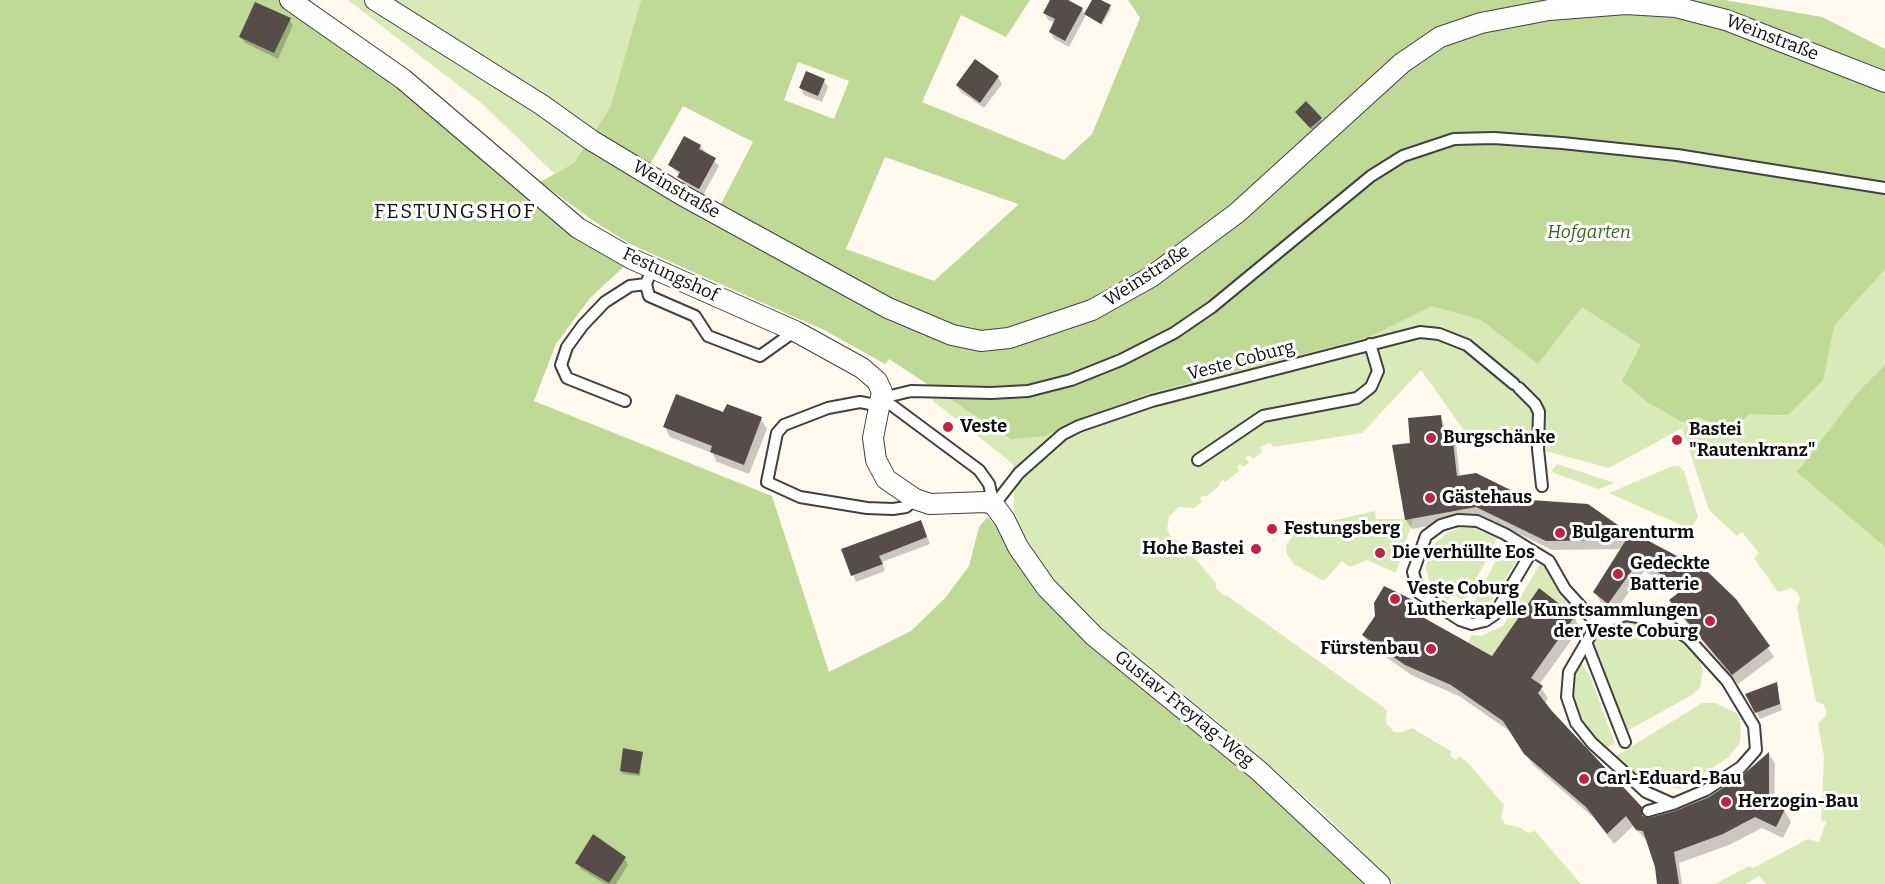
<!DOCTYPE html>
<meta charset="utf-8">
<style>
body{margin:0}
canvas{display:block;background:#fff9ee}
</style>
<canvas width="1885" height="884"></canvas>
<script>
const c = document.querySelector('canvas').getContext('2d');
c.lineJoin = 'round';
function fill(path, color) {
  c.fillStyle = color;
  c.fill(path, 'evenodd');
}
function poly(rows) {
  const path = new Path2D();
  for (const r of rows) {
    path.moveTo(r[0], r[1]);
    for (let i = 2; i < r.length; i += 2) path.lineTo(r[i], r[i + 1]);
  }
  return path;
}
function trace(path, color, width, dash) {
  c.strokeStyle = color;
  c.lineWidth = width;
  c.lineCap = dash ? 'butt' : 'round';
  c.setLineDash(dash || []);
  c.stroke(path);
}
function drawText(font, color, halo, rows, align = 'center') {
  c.font = font + ' Bitter,serif';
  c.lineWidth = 6;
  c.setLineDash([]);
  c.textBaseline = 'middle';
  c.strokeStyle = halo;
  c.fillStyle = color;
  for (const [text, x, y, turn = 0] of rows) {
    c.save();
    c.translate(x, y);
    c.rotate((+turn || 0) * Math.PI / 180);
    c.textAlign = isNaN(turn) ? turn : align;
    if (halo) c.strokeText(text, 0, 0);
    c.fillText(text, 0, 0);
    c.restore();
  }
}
fill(poly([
 [348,0,641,0,610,108,574,164,554,173,480,102],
 [1885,91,1885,884,1766,884,1759,876,1746,884,1715,884,1749,866,1753,868,1808,839,1819,842,1826,822,1821,820,1824,757,1818,723,1826,716,1826,710,1824,705,1816,701,1797,608,1800,599,1797,592,1792,588,1778,592,1754,558,1759,553,1742,532,1737,536,1709,510,1682,428,1609,468,1463,429,1421,370,1362,433,1273,447,1270,443,1260,447,1262,452,1253,459,1249,455,1245,458,1249,463,1243,467,1240,464,1237,467,1239,471,1225,482,1223,480,1219,483,1220,485,1206,497,1204,495,1200,498,1202,502,1194,508,1179,507,1169,517,1167,530,1170,536,1182,544,1217,584,1215,587,1224,596,1226,595,1387,710,1386,723,1394,732,1403,732,1412,728,1452,752,1450,756,1456,760,1459,756,1468,763,1504,805,1501,817,1505,824,1519,827,1528,833,1535,831,1581,884,1394,884,1318,808,1211,716,1105,633,1074,605,1052,578,1022,533,1014,511,1013,464,933,401,934,390],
 [1557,464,1615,483,1598,489,1554,473,1551,471],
 [1673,466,1679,466,1684,471,1698,517,1690,529,1609,493],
 [1375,511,1376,519,1413,519,1396,573,1367,560,1350,567,1342,561,1324,581,1294,564,1287,554,1286,545,1292,537,1309,526],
 [1459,528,1473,528,1497,538,1465,602,1453,594,1448,600,1436,593,1429,580,1426,568,1428,557,1436,542,1447,533],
 [1506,541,1523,551,1488,606,1469,612],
 [1540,564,1546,567,1560,596,1578,611,1575,616,1539,589,1492,656,1468,642,1472,635,1481,636,1503,626],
 [1610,618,1661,625,1679,635,1700,661,1703,671,1700,687,1692,695,1625,732,1592,644,1591,634],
 [1580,661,1591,678,1615,744,1606,748,1577,716,1572,685],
 [1702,703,1715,703,1738,714,1741,728,1740,742,1729,757,1680,789,1652,785,1630,772,1616,756]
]), '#d9eab8');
fill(poly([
 [0,0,290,0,632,259,590,298,556,344,534,401,772,496,829,672,911,631,945,598,969,566,979,527,987,517,995,525,1042,595,1196,725,1366,884,0,884],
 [641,0,1030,0,1006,37,961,15,922,102,1064,160,1092,134,1140,18,1128,0,1549,0,1549,2,1725,0,1822,17,1885,49,1885,269,1834,326,1823,380,1788,415,1749,414,1732,431,1698,417,1682,422,1647,402,1622,381,1641,345,1582,307,1538,364,1481,320,1432,306,1369,337,1150,393,1077,420,1045,436,1011,439,889,359,885,364,824,330,630,244,592,220,540,182,574,163,610,108],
 [798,62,849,81,834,119,784,100],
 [683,106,753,142,713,219,643,177],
 [885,157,1018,204,1018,205,934,281,846,249],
 [1885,365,1885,547,1797,472,1860,390]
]), '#bfda97');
fill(poly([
 [1052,0,1065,0,1082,9,1085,15,1093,0,1098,0,1111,9,1102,25,1086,15,1069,47,1054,39,1050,32,1055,23,1048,20,1045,13],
 [289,19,293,25,278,59,245,43,241,37],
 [998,77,1002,84,984,108,961,92,957,86],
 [824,81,828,87,822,102,804,95,801,88],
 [1298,115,1320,119,1322,121,1312,130],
 [700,146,719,166,703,195,683,184,680,175,670,165],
 [724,414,761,419,767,429,749,474,717,462,712,453,670,437,665,427],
 [1441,416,1447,435,1451,434,1456,444,1460,477,1631,537,1735,600,1774,657,1738,684,1676,610,1671,601,1683,591,1644,571,1614,613,1600,601,1595,592,1622,549,1552,550,1483,516,1412,529,1406,520,1412,445],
 [924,528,930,544,882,562,885,571,856,582,843,550],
 [1414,602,1421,613,1419,617,1492,658,1574,617,1580,628,1539,685,1548,698,1544,704,1641,808,1647,819,1676,813,1710,798,1746,774,1769,754,1775,764,1774,806,1784,810,1791,822,1783,838,1762,828,1729,845,1679,863,1682,884,1659,884,1656,866,1648,842,1633,826,1614,844,1594,818,1533,765,1511,732,1459,696,1413,676,1370,646,1364,635],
 [1776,684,1782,710,1760,719,1756,712],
 [642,753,640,776,623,774,621,771],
 [624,858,628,865,616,884,605,884,581,869,577,863]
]), '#0003');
fill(poly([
 [1050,0,1068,0,1083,8,1065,41,1049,32,1055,19,1043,13],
 [1092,0,1101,0,1111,5,1101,24,1084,14],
 [255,2,291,18,274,53,239,37],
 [975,59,999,76,980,103,956,85],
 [806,71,825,79,818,96,799,88],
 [1306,101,1322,118,1310,128,1295,112],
 [684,136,701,145,699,149,716,158,699,189,677,177,680,172,668,165],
 [676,394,723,412,727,404,762,417,744,465,710,452,712,446,663,427],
 [1441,415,1443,433,1452,433,1457,476,1476,473,1531,500,1588,504,1632,535,1645,539,1709,573,1736,599,1770,646,1732,675,1669,600,1686,587,1638,562,1608,604,1593,592,1626,540,1546,541,1476,507,1405,520,1392,445,1410,443,1408,418],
 [921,520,927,537,879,556,883,564,851,576,841,549],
 [1384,586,1415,601,1410,610,1492,656,1539,588,1575,616,1531,678,1543,686,1538,693,1551,710,1642,807,1642,816,1649,818,1675,811,1709,797,1745,773,1769,752,1769,801,1785,809,1776,827,1755,817,1723,834,1674,852,1679,884,1657,884,1655,867,1643,831,1636,830,1626,816,1607,834,1586,807,1524,754,1503,721,1451,685,1405,665,1362,635,1375,616,1374,603],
 [1777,682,1780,704,1755,713,1745,694],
 [623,748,643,752,639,774,620,771],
 [593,834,626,857,609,883,575,863]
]), '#564d4a');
const service = poly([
 [652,269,646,284,649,296,695,316,708,336,760,356,795,331],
 [1519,388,1535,404,1539,412,1538,449,1542,486],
 [882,398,911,391,991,393,1028,391,1071,380,1121,360,1174,333,1212,307,1371,176,1403,156,1454,139,1494,138,1562,143,1677,155,1885,188],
 [882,398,979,470,989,484,994,505],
 [625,401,567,378,561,365,567,347,583,325,605,302,630,286,646,284],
 [881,406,860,402,828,408,784,425,777,433,767,482,800,497,867,508,893,509,906,507,915,499],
 [1198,460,1263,416,1357,398,1371,387,1378,371,1370,344],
 [994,505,1019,473,1063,434,1079,426,1152,401,1420,332,1439,334,1467,345,1514,384],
 [1529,556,1494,615,1485,621,1472,624,1460,620,1419,593,1413,572,1426,536,1441,525,1458,520,1477,521,1505,534,1549,561,1565,589,1597,624],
 [1586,642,1625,742],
 [1648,811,1673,804,1706,790,1741,767,1756,750,1754,726,1727,681,1688,638,1661,621,1626,615,1597,624,1569,672,1567,697,1576,723,1592,743,1646,792,1673,804]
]);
const minor = poly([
 [290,0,403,79,578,228,632,259,795,331,862,368,877,381,882,392,873,438,876,460,886,479,915,499,930,504,986,502,994,505,1005,520,1018,547,1046,587,1094,636,1258,770,1380,884],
 [375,0,542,105,591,140,682,195,888,308,952,335,981,341,1009,338,1092,310,1151,277,1237,213,1402,63,1440,37,1481,23,1549,10,1626,4,1676,7,1726,20,1885,82]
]);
trace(service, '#414141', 14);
trace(minor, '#414141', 22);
trace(service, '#fff', 10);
trace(minor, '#fff', 20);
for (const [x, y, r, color] of [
 [948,427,6,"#bf2443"],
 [1431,438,6,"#bf2443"],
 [1677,440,6,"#bf2443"],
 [1430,498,6,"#bf2443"],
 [1272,529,6,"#bf2443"],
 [1560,533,6,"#bf2443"],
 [1256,549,6,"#bf2443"],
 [1380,553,6,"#bf2443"],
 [1618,574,6,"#bf2443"],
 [1395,599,6,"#bf2443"],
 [1710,621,6,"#bf2443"],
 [1431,649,6,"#bf2443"],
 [1584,779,6,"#bf2443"],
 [1726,802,6,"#bf2443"]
]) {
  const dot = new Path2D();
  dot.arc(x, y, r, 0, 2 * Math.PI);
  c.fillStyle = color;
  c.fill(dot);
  trace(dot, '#fff', 2);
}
drawText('18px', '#0e0e0e', '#fff', [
 ["Weinstraße",1772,38,21],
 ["Weinstraße",676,190,30],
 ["Festungshof",670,275,25],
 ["Weinstraße",1147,276,-33],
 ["Veste Coburg",1241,361,-15],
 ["Gustav-Freytag-Weg",1184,709,39]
]);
drawText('italic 18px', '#37661d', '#fff', [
 ["Hofgarten",1589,233]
]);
drawText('bold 18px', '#0e0e0e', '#fff', [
 ["Veste",960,427],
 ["Bastei",1689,430],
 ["\"Rautenkranz\"",1689,451],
 ["Burgschänke",1443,438],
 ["Gästehaus",1442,498],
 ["Festungsberg",1284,529],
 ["Bulgarenturm",1572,533],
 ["Hohe Bastei",1244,549,"right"],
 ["Die verhüllte Eos",1392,553],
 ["Gedeckte",1630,564],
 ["Batterie",1630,585],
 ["Veste Coburg",1407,589],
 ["Lutherkapelle",1407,610],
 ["Kunstsammlungen",1698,611,"right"],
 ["der Veste Coburg",1698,632,"right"],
 ["Fürstenbau",1419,649,"right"],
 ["Carl-Eduard-Bau",1596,779],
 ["Herzogin-Bau",1738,802]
], 'left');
c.letterSpacing = '1.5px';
drawText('20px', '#0e0e0e', '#fff', [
 ["FESTUNGSHOF",455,212]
]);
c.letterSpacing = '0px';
</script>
